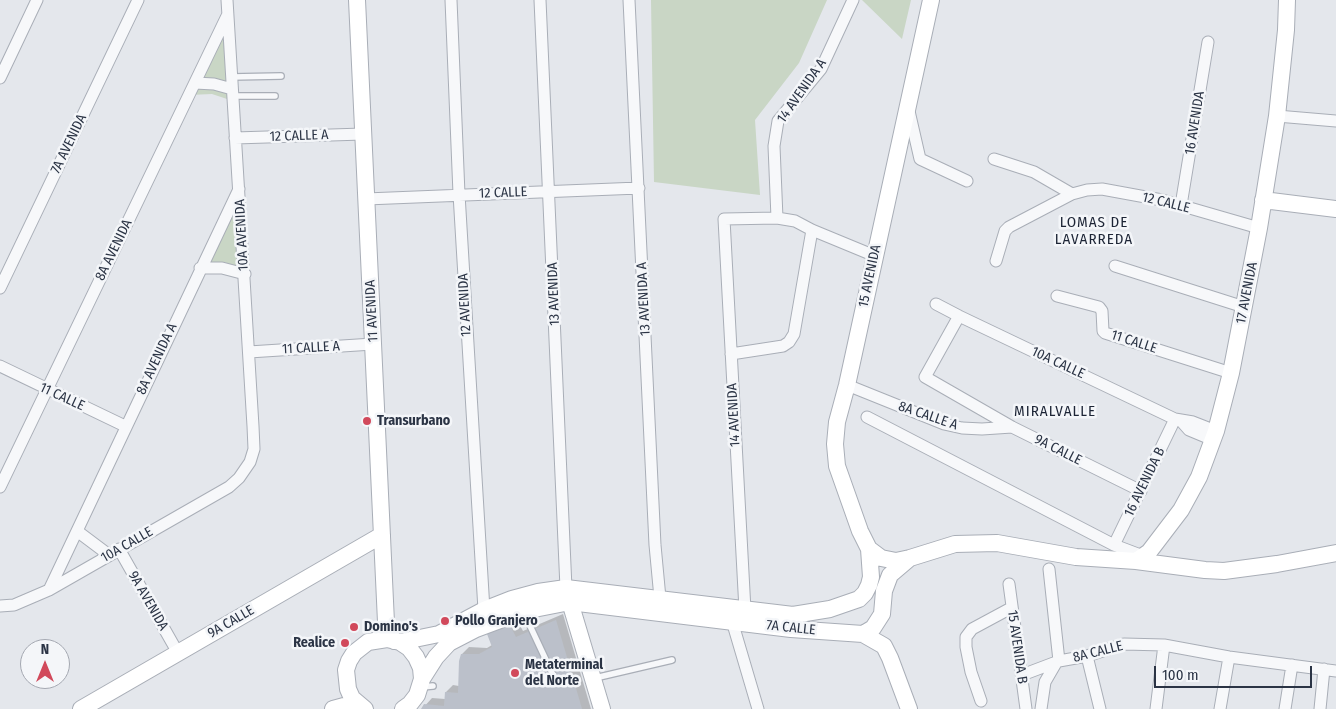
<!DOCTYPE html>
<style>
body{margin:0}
#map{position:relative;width:1336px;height:709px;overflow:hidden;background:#e4e7ec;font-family:"Fira Sans Condensed",sans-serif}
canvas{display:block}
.north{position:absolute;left:20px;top:639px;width:50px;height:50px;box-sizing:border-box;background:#f4f6f9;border:1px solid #a4a8b1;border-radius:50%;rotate:0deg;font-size:14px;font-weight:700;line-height:20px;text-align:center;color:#2b3445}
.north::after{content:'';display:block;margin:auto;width:18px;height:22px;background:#d1495b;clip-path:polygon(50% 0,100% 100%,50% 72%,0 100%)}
.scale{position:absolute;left:1154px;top:666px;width:158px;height:22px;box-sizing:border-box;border:2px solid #2b3445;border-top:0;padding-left:6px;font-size:15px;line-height:18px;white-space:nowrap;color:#2b3445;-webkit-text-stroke:4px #f4f6f9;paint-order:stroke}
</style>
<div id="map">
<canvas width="1336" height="709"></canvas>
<div class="north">N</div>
<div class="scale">100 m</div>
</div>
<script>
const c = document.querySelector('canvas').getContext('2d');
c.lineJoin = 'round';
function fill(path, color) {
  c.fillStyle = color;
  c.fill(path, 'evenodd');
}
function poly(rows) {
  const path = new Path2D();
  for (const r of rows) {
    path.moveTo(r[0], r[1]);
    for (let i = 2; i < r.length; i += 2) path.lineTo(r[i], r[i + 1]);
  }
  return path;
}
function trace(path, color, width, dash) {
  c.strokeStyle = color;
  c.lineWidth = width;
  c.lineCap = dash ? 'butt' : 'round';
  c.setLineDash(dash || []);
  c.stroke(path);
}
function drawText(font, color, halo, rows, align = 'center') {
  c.font = font + ' "Fira Sans Condensed",sans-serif';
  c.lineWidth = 5;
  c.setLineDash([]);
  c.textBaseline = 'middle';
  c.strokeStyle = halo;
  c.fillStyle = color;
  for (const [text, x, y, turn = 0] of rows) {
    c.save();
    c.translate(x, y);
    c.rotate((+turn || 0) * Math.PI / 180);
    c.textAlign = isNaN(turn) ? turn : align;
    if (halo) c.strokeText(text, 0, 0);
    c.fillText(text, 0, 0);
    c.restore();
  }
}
fill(poly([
 [651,0,827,0,799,63,755,120,760,195,654,182],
 [862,0,911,0,902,39],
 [228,13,233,101,212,94,189,95],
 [234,210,238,266,223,262,208,262]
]), '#c9d6c5');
fill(poly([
 [563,614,591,709,422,709,432,698,445,699,446,692,453,685,459,686,462,654,469,647,487,648,492,645,488,635,495,628,516,618,523,631]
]), '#0003');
fill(poly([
 [556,620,582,709,421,709,424,704,444,706,445,692,458,693,459,661,461,654,479,654,492,647,487,634,509,624,516,637]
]), '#bbc0ca');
const lane = poly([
 [231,77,281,76],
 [232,96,275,96],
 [524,613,553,675],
 [595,678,672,660],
 [422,687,433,686]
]);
const street = poly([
 [451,0,459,194,484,610],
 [540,0,566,588],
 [629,0,655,545,660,598],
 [0,78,37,0],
 [195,83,214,84,232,89],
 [909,111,920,159,967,181],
 [1277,116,1336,121],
 [235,138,363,134],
 [994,159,1034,172,1072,194],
 [366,199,639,188],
 [1181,205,1208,42],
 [777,218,774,146,778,121,821,69,853,0],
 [996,261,1005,231,1009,227,1072,194,1087,190,1102,189,1162,200,1259,228],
 [1115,266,1244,307],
 [200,268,222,268,245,274],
 [0,288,138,0],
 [1057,296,1099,307,1102,311,1103,331,1105,333,1231,373],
 [936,304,959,316,1175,419,1193,422,1216,431],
 [959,316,925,377,1012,427,1141,491],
 [249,352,373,344],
 [731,354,783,346,789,342,794,334,812,230],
 [0,366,125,426],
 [847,385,944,424,962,428,982,429,1012,427],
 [867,417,1114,545,1143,556],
 [1181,421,1189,430,1213,440],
 [0,487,227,16],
 [77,531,109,555],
 [1114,545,1175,419],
 [119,549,178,653],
 [1049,569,1059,661],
 [1009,584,1026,709],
 [49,590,239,189],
 [0,606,14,605,49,590,229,487,239,478,250,462,254,449,253,426,227,0],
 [745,610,724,219,777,218,795,221,812,230,875,256],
 [732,621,758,709],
 [1087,656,1100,709],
 [1022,675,1059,661,1087,656,1124,644,1164,645,1229,657,1336,671],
 [981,701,971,672,966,647,966,637,972,629,1011,608],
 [1041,709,1045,682,1056,663],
 [1156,709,1164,645],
 [1220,709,1229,657],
 [1285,709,1292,665],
 [1320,709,1324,669]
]);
const secondary = poly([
 [357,0,386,622,390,634,394,641],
 [1263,200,1336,209],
 [869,549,881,558,896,561,910,558],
 [1136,561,1149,552,1181,510,1199,477,1216,431,1231,373,1259,228,1277,116,1286,30,1287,0],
 [570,602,602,709],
 [863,634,884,646,890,658,909,709],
 [400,642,439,634,484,610,512,599,538,592,566,588,793,615,830,609,859,599,865,593,869,585,871,577,869,549,860,531,837,466,835,444,837,422,847,385,931,0],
 [422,679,436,657,449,643,476,629,524,611,570,602,791,629,863,634,873,628,882,614,884,591,890,575,910,558,955,544,997,543,1076,557,1136,561,1205,570,1224,571,1277,564,1336,553],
 [81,709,382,535],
 [333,709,344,706,359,705],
 [365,709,352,698,348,689,346,670,349,661,354,653,368,642,387,639,400,642,409,648,416,657,421,668,422,679,417,695,410,704,403,709]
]);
trace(lane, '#a9aeb7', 8);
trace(street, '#a9aeb7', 13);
trace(secondary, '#a9aeb7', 18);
trace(lane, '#f7f8fa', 5.5);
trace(street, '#f7f8fa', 11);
trace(secondary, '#fff', 16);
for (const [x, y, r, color] of [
 [367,421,5,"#d1495b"],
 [445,621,5,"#d1495b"],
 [354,627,5,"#d1495b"],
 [345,643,5,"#d1495b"],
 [515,673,5,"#d1495b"]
]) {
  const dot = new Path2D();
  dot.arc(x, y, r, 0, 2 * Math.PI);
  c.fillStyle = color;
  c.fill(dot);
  trace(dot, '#f4f6f9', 2);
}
drawText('14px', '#2b3445', '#f4f6f9', [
 ["14 AVENIDA A",802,91,-55],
 ["16 AVENIDA",1195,123,-81],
 ["12 CALLE A",299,136,-2],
 ["7A AVENIDA",69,144,-64],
 ["12 CALLE",503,193,-2],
 ["12 CALLE",1166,203,14],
 ["10A AVENIDA",242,235,-93],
 ["8A AVENIDA",114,250,-64],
 ["15 AVENIDA",870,276,-78],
 ["17 AVENIDA",1247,293,-79],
 ["13 AVENIDA",554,294,-92],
 ["13 AVENIDA A",644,299,-93],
 ["12 AVENIDA",465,305,-93],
 ["11 AVENIDA",372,311,-93],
 ["11 CALLE",1134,342,18],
 ["11 CALLE A",311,348,-3],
 ["8A AVENIDA A",157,359,-65],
 ["10A CALLE",1058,363,25],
 ["11 CALLE",62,397,25],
 ["14 AVENIDA",734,415,-93],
 ["8A CALLE A",928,416,19],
 ["9A CALLE",1058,450,27],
 ["16 AVENIDA B",1145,482,-64],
 ["10A CALLE",127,545,-30],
 ["9A AVENIDA",148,601,60],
 ["9A CALLE",231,622,-30],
 ["7A CALLE",791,628,6],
 ["15 AVENIDA B",1017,647,82],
 ["8A CALLE",1098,652,-14]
]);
drawText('bold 14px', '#2b3445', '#f4f6f9', [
 ["Transurbano",377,421],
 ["Pollo Granjero",455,621],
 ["Domino's",364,627],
 ["Realice",335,643,"right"],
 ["Metaterminal",525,665],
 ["del Norte",525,681]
], 'left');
c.letterSpacing = '1px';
drawText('15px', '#1d2536', '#f4f6f9', [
 ["LOMAS DE",1094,223],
 ["LAVARREDA",1094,240],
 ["MIRALVALLE",1055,412]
]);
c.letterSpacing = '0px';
</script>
